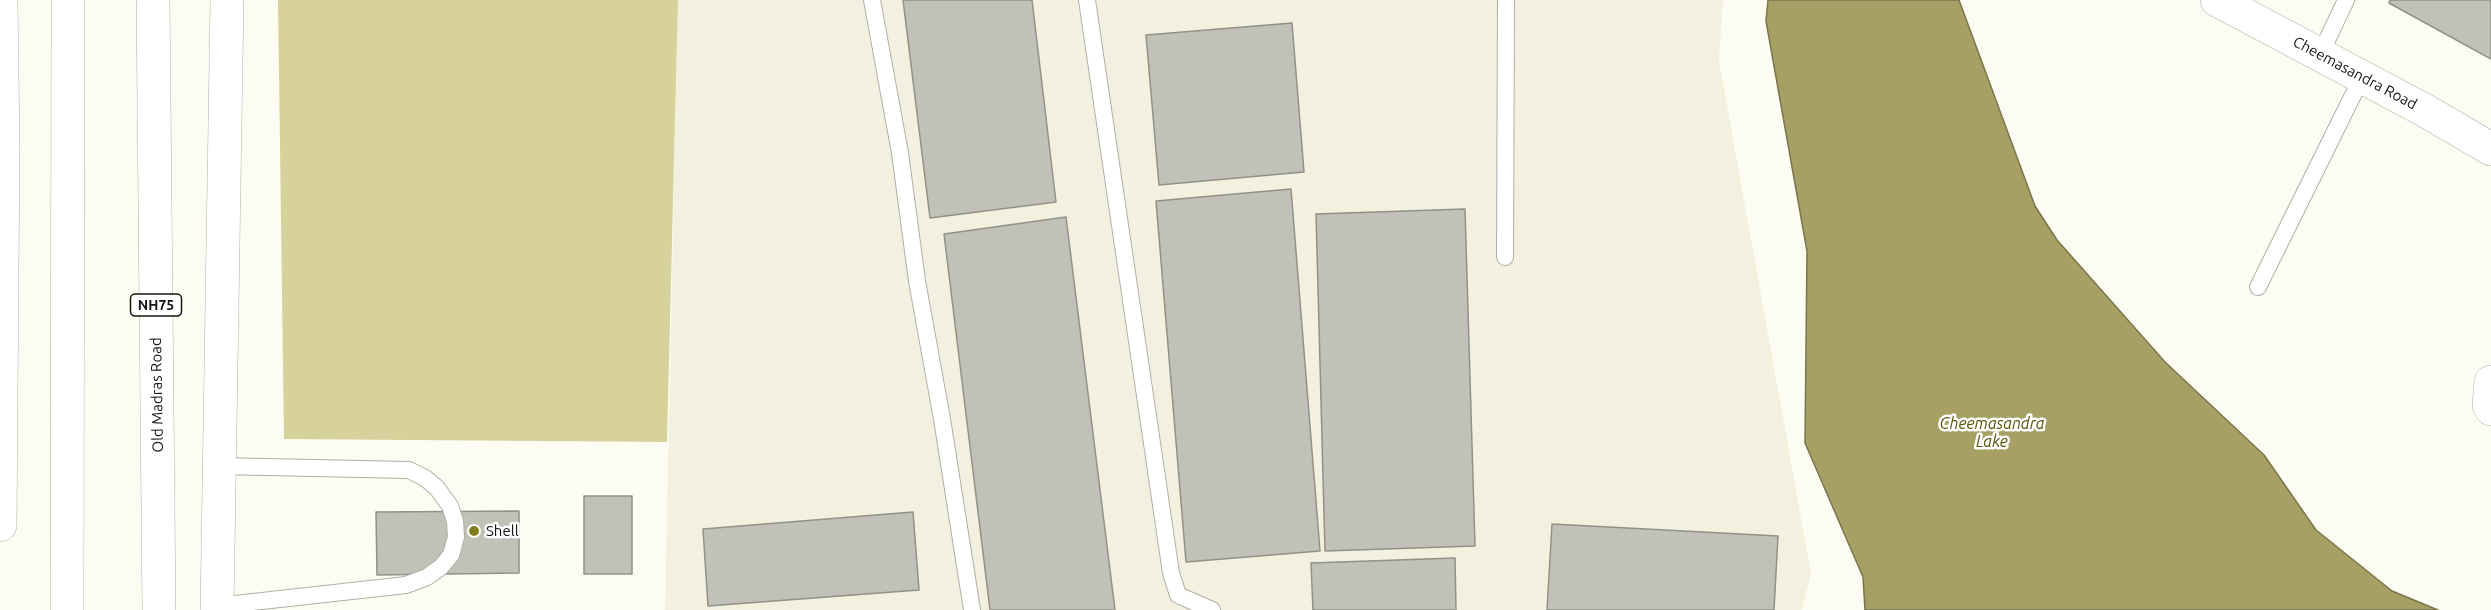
<!DOCTYPE html>
<style>
body{margin:0}
canvas{display:block;background:#fcfcf2}
</style>
<canvas width="2491" height="610"></canvas>
<script>
const c = document.querySelector('canvas').getContext('2d');
c.lineJoin = 'round';
function fill(path, color) {
  c.fillStyle = color;
  c.fill(path, 'evenodd');
}
function poly(rows) {
  const path = new Path2D();
  for (const r of rows) {
    path.moveTo(r[0], r[1]);
    for (let i = 2; i < r.length; i += 2) path.lineTo(r[i], r[i + 1]);
  }
  return path;
}
function trace(path, color, width, dash) {
  c.strokeStyle = color;
  c.lineWidth = width;
  c.lineCap = dash ? 'butt' : 'round';
  c.setLineDash(dash || []);
  c.stroke(path);
}
function drawText(font, color, halo, rows, align = 'center') {
  c.font = font + ' Ubuntu,sans-serif';
  c.lineWidth = 5;
  c.setLineDash([]);
  c.textBaseline = 'middle';
  c.strokeStyle = halo;
  c.fillStyle = color;
  for (const [text, x, y, turn = 0] of rows) {
    c.save();
    c.translate(x, y);
    c.rotate((+turn || 0) * Math.PI / 180);
    c.textAlign = isNaN(turn) ? turn : align;
    if (halo) c.strokeText(text, 0, 0);
    c.fillText(text, 0, 0);
    c.restore();
  }
}
fill(poly([
 [678,0,1723,0,1719,61,1811,574,1802,610,665,610]
]), '#f2f1df');
fill(poly([
 [278,0,678,0,667,442,284,439]
]), '#d7d19c');
const water = poly([
 [1768,0,1959,0,2035,206,2057,240,2165,362,2264,455,2316,530,2392,591,2438,610,1865,610,1863,577,1805,443,1807,251,1766,21,1768,0]
]);
fill(water, '#a6a065');
trace(water, '#7a764c', 1.5);
const building = poly([
 [903,0,1032,0,1056,202,930,218,903,0],
 [2390,0,2491,0,2491,59,2389,3,2390,0],
 [1292,23,1304,172,1159,185,1146,35,1292,23],
 [1291,189,1320,551,1186,562,1156,201,1291,189],
 [1465,209,1475,546,1325,551,1316,214,1465,209],
 [1066,217,1115,610,990,610,944,234,1066,217],
 [584,496,632,496,632,574,584,574,584,496],
 [519,511,519,573,377,575,376,512,519,511],
 [913,512,919,590,708,606,703,529,913,512],
 [1552,524,1778,536,1774,610,1547,610,1552,524],
 [1455,558,1456,610,1313,610,1311,563,1455,558]
]);
fill(building, '#c1c1b7');
trace(building, '#919188', 1.5);
const service = poly([
 [872,0,900,153,917,281,942,419,972,610],
 [1087,0,1171,573,1178,595,1212,610],
 [2320,55,2346,0],
 [1505,257,1506,0],
 [2258,287,2362,77],
 [217,606,406,585,427,577,441,567,451,555,456,537,455,521,450,506,437,488,425,478,409,470,218,466]
]);
const minor = poly([
 [2491,382,2489,405,2491,409]
]);
const tertiary = poly([
 [2217,0,2426,111,2491,149]
]);
const primary = poly([
 [0,525,3,146,1,0],
 [217,610,227,0]
]);
const trunk = poly([
 [153,0,159,610],
 [67,610,68,0]
]);
trace(service, '#b0afa6', 18);
trace(minor, '#b0afa6', 34);
trace(tertiary, '#b0afa6', 34);
trace(primary, '#b0afa6', 34);
trace(trunk, '#b0afa6', 34);
trace(service, '#fff', 16);
trace(minor, '#fff', 33);
trace(tertiary, '#fff', 33);
trace(primary, '#fff', 33);
trace(trunk, '#fff', 33);
for (const [x, y, r, color] of [
 [474,531,6,"#857c22"]
]) {
  const dot = new Path2D();
  dot.arc(x, y, r, 0, 2 * Math.PI);
  c.fillStyle = color;
  c.fill(dot);
  trace(dot, '#fff', 2);
}
for (const [x, y, w] of [
 [156,305,51]
]) {
  const box = new Path2D();
  box.roundRect(x - w / 2, y - 11, w, 22, 4.5);
  c.fillStyle = '#fff';
  c.fill(box);
  trace(box, '#141411', 1.5);
}
drawText('bold 14px', '#141411', null, [
 ["NH75",156,305]
]);
drawText('15px', '#141411', '#fff', [
 ["Cheemasandra Road",2355,73,28],
 ["Old Madras Road",157,395,-91]
]);
drawText('15px', '#141411', '#fff', [
 ["Shell",486,531]
], 'left');
drawText('italic 16px', '#5b5409', '#fff', [
 ["Cheemasandra",1992,424],
 ["Lake",1992,442]
]);
</script>
